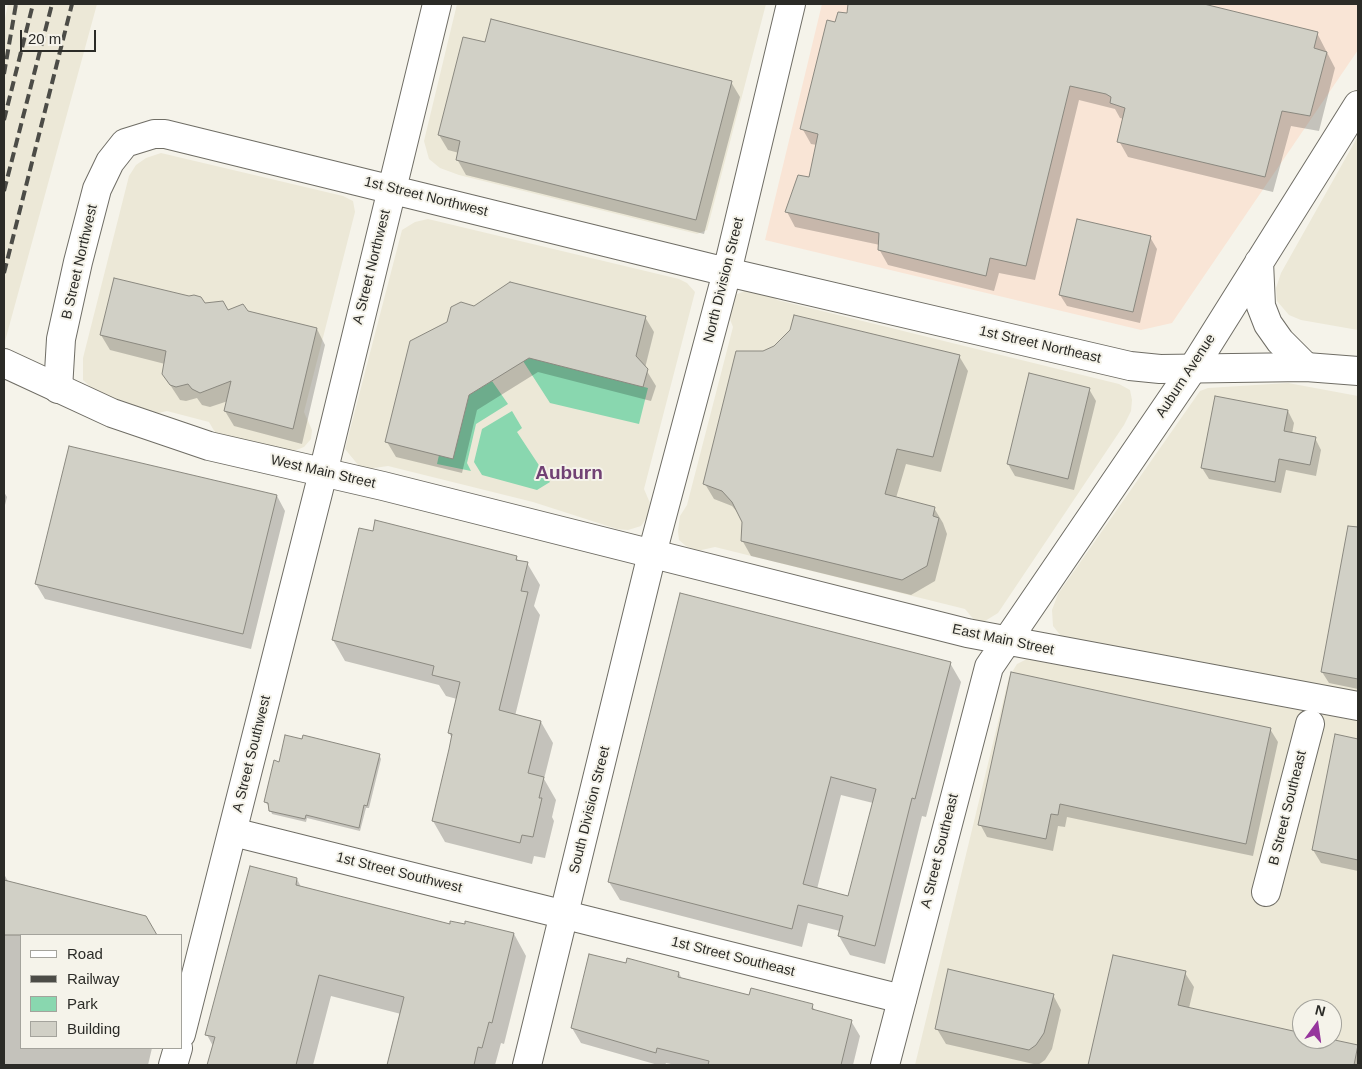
<!DOCTYPE html>
<style>
body{margin:0}
#map{position:relative;width:1362px;height:1069px;overflow:hidden;background:#f5f3ea;font-family:Helvetica,sans-serif}
canvas{display:block}
.frame{position:absolute;inset:0;border:5px solid #2b2b27;pointer-events:none}
.legend{position:absolute;left:20px;top:934px;width:162px;height:115px;box-sizing:border-box;background:#f5f3ea;border:1px solid #a4a39c;margin:0;padding:6px 9px;list-style:none;font-size:15px;color:#2b2b27}
.legend li{display:flex;align-items:center;gap:10px;height:25px}
.legend b{width:25px;border:1px solid #a4a39c}
.north{position:absolute;left:1292px;top:999px;width:50px;height:50px;box-sizing:border-box;background:#f5f3ea;border:1px solid #a4a39c;border-radius:50%;rotate:14deg;font-size:14px;font-weight:700;line-height:20px;text-align:center;color:#2b2b27}
.north::after{content:'';display:block;margin:auto;width:18px;height:22px;background:#96359d;clip-path:polygon(50% 0,100% 100%,50% 72%,0 100%)}
.scale{position:absolute;left:20px;top:30px;width:76px;height:22px;box-sizing:border-box;border:2px solid #2b2b27;border-top:0;padding-left:6px;font-size:15px;line-height:18px;white-space:nowrap;color:#2b2b27;-webkit-text-stroke:4px #f5f3ea;paint-order:stroke}
</style>
<div id="map">
<canvas width="1362" height="1069"></canvas>
<div class="frame"></div>
<ul class="legend">
<li><b style="height:6px;background:#fff"></b>Road</li>
<li><b style="height:6px;background:#4c4c47"></b>Railway</li>
<li><b style="height:14px;background:#89d7af"></b>Park</li>
<li><b style="height:14px;background:#d1d0c6"></b>Building</li>
</ul>
<div class="north">N</div>
<div class="scale">20 m</div>
</div>
<script>
const c = document.querySelector('canvas').getContext('2d');
c.lineJoin = 'round';
function fill(path, color) {
  c.fillStyle = color;
  c.fill(path, 'evenodd');
}
function poly(rows) {
  const path = new Path2D();
  for (const r of rows) {
    path.moveTo(r[0], r[1]);
    for (let i = 2; i < r.length; i += 2) path.lineTo(r[i], r[i + 1]);
  }
  return path;
}
function trace(path, color, width, dash) {
  c.strokeStyle = color;
  c.lineWidth = width;
  c.lineCap = dash ? 'butt' : 'round';
  c.setLineDash(dash || []);
  c.stroke(path);
}
function drawText(font, color, halo, rows, align = 'center') {
  c.font = font + ' Helvetica,sans-serif';
  c.lineWidth = 4;
  c.setLineDash([]);
  c.textBaseline = 'middle';
  c.strokeStyle = halo;
  c.fillStyle = color;
  for (const [text, x, y, turn = 0] of rows) {
    c.save();
    c.translate(x, y);
    c.rotate((+turn || 0) * Math.PI / 180);
    c.textAlign = isNaN(turn) ? turn : align;
    if (halo) c.strokeText(text, 0, 0);
    c.fillText(text, 0, 0);
    c.restore();
  }
}
fill(poly([
 [8,4,97,4,4,345,4,23],
 [457,4,766,4,707,230,697,234,459,175,440,168,429,159,424,141],
 [1358,136,1358,330,1301,320,1289,315,1277,301,1276,288,1281,273],
 [161,153,343,196,353,201,355,212,304,412,312,430,311,439,304,447,291,452,216,434,209,422,167,411,154,414,94,390,83,380,83,358,129,176,136,165,146,158],
 [428,219,679,279,687,283,695,292,644,489,650,503,648,516,641,526,628,530,617,529,533,502,388,466,367,469,359,466,345,449,402,230,415,222],
 [769,289,777,300,1119,384,1130,390,1132,400,1131,411,1124,425,998,613,985,621,975,621,965,609,715,547,697,551,686,546,679,540,678,531,680,516,687,505,733,327,728,314,728,306,735,295,747,290],
 [1288,383,1358,396,1358,696,1083,644,1061,636,1053,626,1052,610,1058,594,1200,391,1208,388],
 [1027,659,1358,721,1358,1065,915,1065,1009,677,1017,664],
 [1302,1009,1332,1009,1332,1039,1302,1039]
]), '#ece8d7');
fill(poly([
 [822,4,1358,4,1358,50,1172,323,1141,330,765,240]
]), '#f9e5d6');
fill(poly([
 [530,358,648,388,639,424,550,403,523,361],
 [492,381,508,404,476,424,467,463,471,471,437,464,439,455,453,458,469,395],
 [512,411,522,428,517,432,550,482,537,490,482,475,474,462,482,429]
]), '#89d7af');
fill(poly([
 [850,4,1199,4,1317,33,1335,68,1319,131,1291,126,1273,192,1128,157,1119,141,1124,119,1120,118,1115,109,1079,100,1035,280,999,273,994,291,888,265,879,249,880,245,795,227,787,212,810,179,817,145,811,144,802,128,836,23,848,15],
 [485,44,731,82,740,97,704,234,466,175,457,159,459,153,448,150,439,135],
 [1150,237,1157,249,1140,323,1067,306,1060,295],
 [204,304,227,311,248,312,317,329,325,345,302,444,234,426,225,411,228,401,210,407,202,405,197,398,186,401,180,400,163,374,165,364,110,350,101,335],
 [474,307,645,317,654,332,645,368,656,386,651,401,538,372,477,410,462,473,396,457,387,442,448,323],
 [959,356,968,371,941,472,906,464,896,498,934,508,943,523,947,534,935,581,911,595,751,556,742,540,743,522,739,514,732,506,714,499,705,484],
 [1089,389,1096,401,1074,490,1015,476,1008,464],
 [1288,411,1294,423,1292,434,1315,438,1321,450,1316,476,1286,470,1281,493,1209,479,1202,468],
 [4,492,7,497,4,509],
 [277,496,285,511,251,649,45,599,36,584],
 [1346,543,1358,545,1358,689,1329,683,1322,672],
 [516,557,519,562,527,563,540,585,534,606,540,615,515,716,541,722,553,743,544,779,556,800,552,817,554,821,545,858,534,856,532,864,445,842,433,821,452,738,449,733,457,699,446,696,439,685,345,661,333,640],
 [950,663,961,682,926,817,922,816,885,964,850,955,839,936,840,931,808,923,802,947,620,900,609,882],
 [841,795,873,803,849,897,817,889],
 [1270,729,1278,742,1253,856,1067,817,1065,827,1058,826,1053,851,987,837,980,824],
 [1336,736,1358,740,1358,871,1321,863,1313,850],
 [379,755,381,759,369,808,366,808,360,831,307,818,306,822,272,814,269,806,265,802,279,763],
 [4,874,9,883,145,917,155,935,21,935,21,1048,152,1048,148,1065,4,1065],
 [297,879,301,887,451,925,514,934,526,956,504,1044,501,1043,495,1065,388,1065,401,1014,331,996,313,1065,208,1065,213,1046,207,1035],
 [1114,956,1185,973,1194,987,1189,1008,1302,1034,1302,1039,1325,1039,1358,1047,1358,1065,1089,1065],
 [627,965,679,973,682,979,750,996,812,1006,816,1012,851,1021,860,1036,853,1065,676,1065,666,1063,665,1065,658,1065,581,1043,572,1028],
 [1053,995,1061,1010,1052,1049,1045,1060,1038,1065,946,1044,937,1029]
]), '#0003');
const building = poly([
 [848,4,1204,4,1318,32,1314,48,1327,52,1310,116,1282,111,1265,177,1117,142,1125,108,1110,103,1111,97,1106,94,1070,86,1026,266,990,258,986,276,878,250,879,233,785,212,798,175,809,177,818,134,800,129,827,20,835,22,838,12,847,13,848,4],
 [491,19,732,81,696,220,456,160,460,141,438,135,463,37,485,42,491,19],
 [1077,219,1151,236,1133,312,1059,295,1077,219],
 [114,278,189,296,194,295,201,297,205,303,223,301,228,310,243,304,248,311,317,328,293,429,224,411,231,381,200,393,192,389,188,384,176,387,170,385,162,374,166,351,100,335,114,278],
 [510,282,646,316,636,356,648,369,643,387,529,358,469,395,453,459,385,442,410,341,447,322,451,307,461,302,474,306,510,282],
 [794,315,960,355,933,457,897,449,885,494,935,507,933,516,939,518,927,566,902,580,741,541,742,522,732,502,722,491,703,484,736,351,763,351,774,346,790,330,794,315],
 [1029,373,1090,388,1068,479,1007,464,1029,373],
 [1215,396,1288,410,1284,431,1316,437,1310,465,1279,459,1275,482,1201,468,1215,396],
 [69,446,277,495,243,634,35,584,69,446],
 [375,520,517,556,516,560,528,562,521,591,528,592,499,710,541,721,528,773,544,777,539,798,542,798,533,837,522,835,520,843,432,821,449,749,452,734,448,733,460,682,432,675,434,666,332,640,359,528,373,531,375,520],
 [1348,526,1358,527,1358,679,1321,672,1348,526],
 [680,593,951,662,915,799,912,798,875,946,838,936,843,916,798,905,792,929,608,882,680,593],
 [831,777,876,789,848,896,803,884,831,777],
 [1011,672,1271,728,1246,844,1060,804,1058,815,1051,814,1046,839,978,825,1011,672],
 [1335,734,1358,739,1358,860,1312,850,1335,734],
 [285,735,302,739,303,735,380,754,367,806,364,805,359,828,306,815,305,819,269,811,268,803,264,802,274,760,279,762,285,735],
 [250,866,297,878,296,885,450,924,450,921,465,924,465,921,514,933,492,1023,489,1022,482,1048,478,1047,474,1065,387,1065,404,997,319,975,296,1065,207,1065,215,1037,205,1035,250,866],
 [4,880,146,916,157,935,4,935,4,880],
 [589,954,626,963,627,958,679,972,678,977,749,995,751,988,813,1004,812,1009,852,1020,841,1065,708,1065,709,1061,657,1048,656,1053,571,1028,589,954],
 [1113,955,1186,971,1178,1005,1302,1033,1302,1039,1330,1039,1358,1045,1354,1065,1088,1065,1113,955],
 [948,969,1054,994,1044,1033,1036,1045,1029,1050,935,1029,948,969]
]);
fill(building, '#d1d0c6');
trace(building, '#8b8980', 1);
const minor = poly([
 [58,389,61,339,78,262,97,189,110,162,125,143,154,134,165,134,727,272,1130,366,1160,369,1306,367,1358,371],
 [233,832,902,999],
 [1266,892,1310,724],
 [181,1034,323,473,437,4],
 [173,1065,178,1048],
 [527,1065,652,554,727,272,791,4]
]);
const major = poly([
 [1259,262,1261,306,1268,324,1280,341,1306,367],
 [4,363,112,413,209,446,383,486,967,633,1358,706],
 [885,1065,989,667,1193,368,1358,105]
]);
trace(minor, '#6f6d65', 30);
trace(major, '#6f6d65', 30);
trace(minor, '#fff', 28);
trace(major, '#fff', 28);
trace(poly([
 [4,74,16,4],
 [4,120,33,4],
 [4,191,52,4],
 [4,273,72,4]
]), '#4c4c47', 4, [10, 5]);
drawText('14px', '#2b2b27', '#f5f3ea', [
 ["1st Street Northwest",426,197,14],
 ["B Street Northwest",80,262,-77],
 ["A Street Northwest",372,267,-76],
 ["North Division Street",724,280,-76],
 ["1st Street Northeast",1040,345,13],
 ["Auburn Avenue",1186,376,-57],
 ["West Main Street",323,472,13],
 ["East Main Street",1003,640,12],
 ["A Street Southwest",252,754,-76],
 ["B Street Southeast",1288,808,-76],
 ["South Division Street",590,810,-76],
 ["A Street Southeast",940,851,-76],
 ["1st Street Southwest",399,873,14],
 ["1st Street Southeast",733,957,14]
]);
drawText('bold 19px', '#714174', '#f5f3ea', [
 ["Auburn",569,474]
]);
</script>
